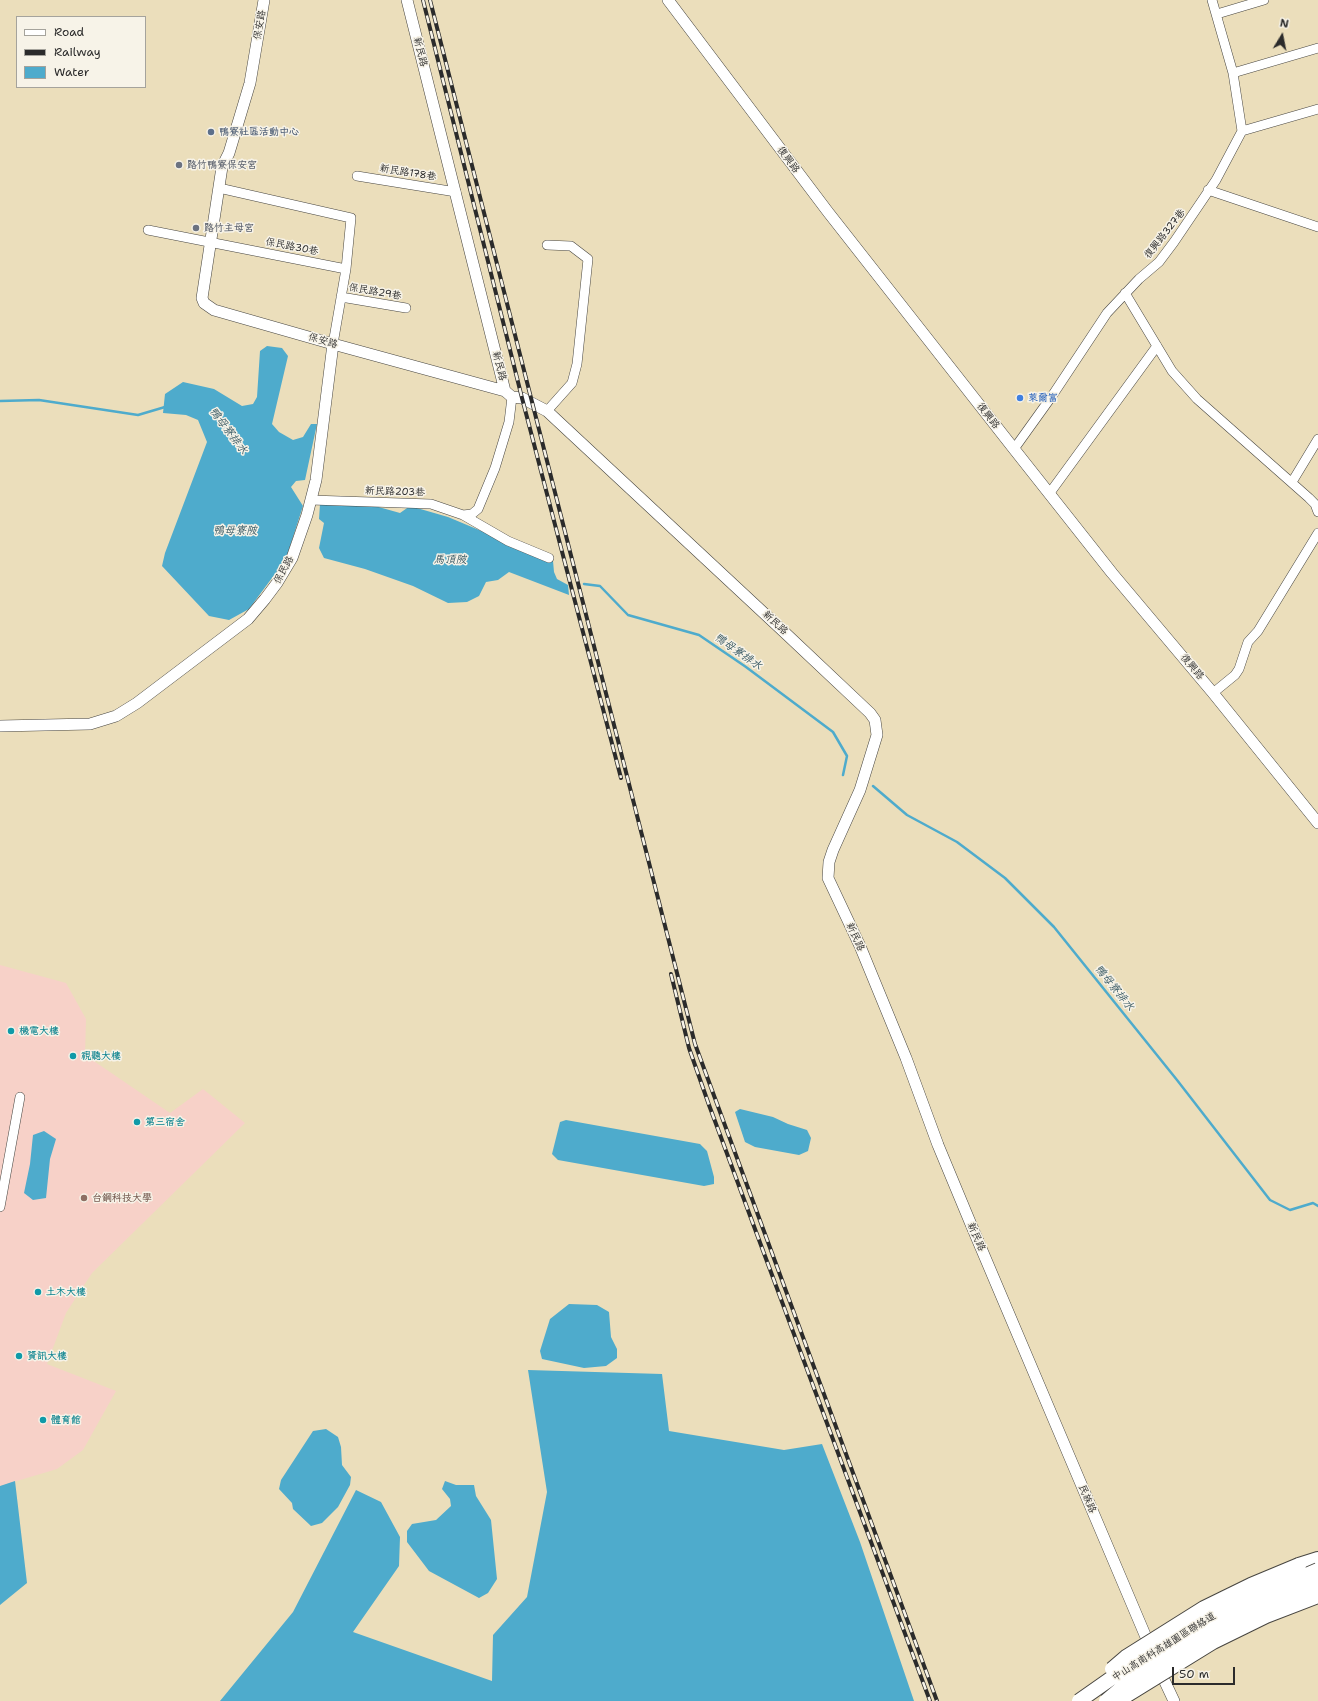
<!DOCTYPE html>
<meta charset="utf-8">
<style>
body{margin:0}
#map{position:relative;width:1318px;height:1701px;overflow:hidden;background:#ebdebb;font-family:"Shantell Sans",sans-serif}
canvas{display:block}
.legend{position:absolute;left:16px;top:16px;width:130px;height:72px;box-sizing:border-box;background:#f7f3e8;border:1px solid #a5a39c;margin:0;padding:5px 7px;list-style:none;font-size:12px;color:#2b2b2b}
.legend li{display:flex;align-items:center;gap:8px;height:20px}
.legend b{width:20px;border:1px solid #a5a39c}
.north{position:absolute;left:1262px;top:16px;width:40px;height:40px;-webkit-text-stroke:3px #f7f3e8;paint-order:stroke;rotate:10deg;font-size:11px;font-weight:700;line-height:16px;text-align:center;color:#2b2b2b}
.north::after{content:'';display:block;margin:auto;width:14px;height:18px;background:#2b2b2b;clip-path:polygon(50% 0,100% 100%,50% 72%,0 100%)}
.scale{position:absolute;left:1172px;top:1667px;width:63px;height:18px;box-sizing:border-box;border:2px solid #2b2b2b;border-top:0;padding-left:5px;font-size:12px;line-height:14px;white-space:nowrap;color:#2b2b2b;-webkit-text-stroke:3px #f7f3e8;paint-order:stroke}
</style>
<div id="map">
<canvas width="1318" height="1701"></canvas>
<ul class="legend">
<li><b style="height:5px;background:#fff"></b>Road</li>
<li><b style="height:5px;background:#2b2b2b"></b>Railway</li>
<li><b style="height:11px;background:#4eabcc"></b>Water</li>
</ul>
<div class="north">N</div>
<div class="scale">50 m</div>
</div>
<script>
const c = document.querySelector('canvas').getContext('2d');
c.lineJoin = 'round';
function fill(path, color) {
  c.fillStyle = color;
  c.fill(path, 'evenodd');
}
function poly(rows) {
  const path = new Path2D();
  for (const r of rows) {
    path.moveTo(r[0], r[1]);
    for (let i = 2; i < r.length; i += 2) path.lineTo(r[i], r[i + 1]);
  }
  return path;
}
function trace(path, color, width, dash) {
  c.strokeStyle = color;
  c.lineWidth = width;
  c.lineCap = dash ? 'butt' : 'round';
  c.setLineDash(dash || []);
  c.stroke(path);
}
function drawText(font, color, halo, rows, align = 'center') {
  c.font = font + ' "Shantell Sans","LXGW WenKai TC",sans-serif';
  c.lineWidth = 3;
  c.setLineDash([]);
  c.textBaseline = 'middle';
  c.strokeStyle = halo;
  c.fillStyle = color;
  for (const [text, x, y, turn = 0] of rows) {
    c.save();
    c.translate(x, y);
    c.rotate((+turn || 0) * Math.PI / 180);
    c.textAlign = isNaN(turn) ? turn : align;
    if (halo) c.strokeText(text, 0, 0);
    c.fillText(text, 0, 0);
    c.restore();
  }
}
fill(poly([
 [0,965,66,983,86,1019,85,1055,170,1113,203,1089,245,1123,92,1273,66,1313,47,1364,116,1391,83,1450,57,1469,0,1486]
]), '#f7d1c8');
fill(poly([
 [267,346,282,348,288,356,272,424,279,432,293,440,303,437,311,424,317,424,305,480,296,481,291,487,303,506,286,559,249,609,229,620,209,616,162,566,165,553,207,442,198,420,186,415,163,413,165,394,183,382,214,389,242,406,253,404,257,397,260,351],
 [320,504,375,506,400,513,410,506,448,517,553,561,554,572,557,579,568,585,569,595,509,572,498,580,486,582,479,596,467,602,448,603,413,586,365,569,324,558,319,548,324,523,319,519],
 [740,1109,773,1117,788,1124,807,1130,811,1138,808,1151,799,1155,755,1147,745,1142,735,1112],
 [566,1120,700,1144,707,1151,714,1177,714,1184,704,1186,558,1160,552,1154,560,1122],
 [44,1131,56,1139,50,1159,46,1198,33,1200,24,1193,30,1164,33,1135],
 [569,1304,597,1305,609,1312,611,1337,617,1349,617,1358,606,1366,584,1368,542,1359,540,1351,550,1319],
 [528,1370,662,1374,669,1431,784,1450,822,1444,860,1542,914,1701,220,1701,293,1612,356,1490,381,1502,400,1537,399,1566,353,1632,492,1681,493,1635,527,1597,547,1492],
 [326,1429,338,1437,341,1447,342,1465,351,1477,350,1485,338,1507,322,1523,311,1526,293,1509,292,1503,279,1489,281,1480,313,1431],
 [15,1481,27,1583,0,1605,0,1486],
 [445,1481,456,1485,474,1485,476,1496,491,1520,497,1579,488,1593,479,1598,429,1571,407,1542,407,1531,412,1524,436,1520,451,1506,450,1499,442,1489]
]), '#4eabcc');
trace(poly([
 [0,401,39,400,138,415,165,407],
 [584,584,600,586,628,615,699,635,746,667,833,732,847,756,843,775],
 [873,786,907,815,957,842,1005,878,1054,927,1177,1080,1270,1200,1290,1210,1313,1203,1318,1206]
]), '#4eabcc', 2.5);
const minor = poly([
 [1217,14,1264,0],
 [1233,73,1318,48],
 [1242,131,1318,109],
 [357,176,456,192],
 [219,188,351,218,346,269,333,344],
 [1208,190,1318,227],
 [148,230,346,269],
 [1125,293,1172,371,1197,399,1309,498,1315,504,1318,512],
 [341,297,406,308],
 [547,411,572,383,577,364,588,259,571,246,547,245],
 [1014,449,1052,396,1107,313,1139,279,1159,262,1174,242,1216,180,1242,131,1233,73,1212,0],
 [1292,482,1318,439],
 [1049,494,1157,346],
 [311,500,431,504,463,515,472,514,478,509,495,468,509,422,512,397],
 [463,515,508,541,549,558],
 [1213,693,1235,675,1239,669,1248,642,1258,631,1318,533],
 [0,1207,20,1097]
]);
const tertiary = poly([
 [264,0,250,83,229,153,222,167,202,298,204,303,214,310,333,344,505,391],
 [407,0,505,391,512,397,522,398,547,411,782,630,870,713,875,720,877,735,860,790,833,850,829,862,828,878,860,946,906,1058,938,1145,970,1222,1151,1649],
 [668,0,828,212,1014,449,1112,573,1213,693,1318,823],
 [0,726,90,724,116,716,137,703,248,619,265,599,277,583,292,558,307,515,316,480,333,344],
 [1158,1667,1174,1701]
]);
const trunk = poly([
 [1299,1565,1318,1559]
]);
trace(minor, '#484641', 10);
trace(tertiary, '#484641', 12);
trace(trunk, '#484641', 16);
trace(minor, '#fff', 9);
trace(tertiary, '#fff', 11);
trace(trunk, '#fff', 14);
const rail = poly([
 [423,0,522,398,621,778],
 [430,0,695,1044,937,1701],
 [671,974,689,1048,709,1105,930,1701]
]);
trace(rail, '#2b2b2b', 4);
trace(rail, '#f7f3e8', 2.5, [8]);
const trunkBridge = poly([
 [1112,1669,1126,1657,1204,1608,1251,1585,1299,1565],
 [1119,1700,1213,1642,1266,1616,1318,1596],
 [1079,1701,1136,1661,1211,1616,1318,1570],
 [1106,1701,1138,1674,1215,1627,1318,1582]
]);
trace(trunkBridge, '#484641', 16, []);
trace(trunkBridge, '#fff', 14);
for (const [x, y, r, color] of [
 [211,132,4,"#5c6f8a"],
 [179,165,4,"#6b7280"],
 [196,228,4,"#6b7280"],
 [1020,398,4,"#3f7fe0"],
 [11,1031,4,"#0f9aa8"],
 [73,1056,4,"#0f9aa8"],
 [137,1122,4,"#0f9aa8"],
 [84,1198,4,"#8d6e63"],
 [38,1292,4,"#0f9aa8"],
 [19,1356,4,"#0f9aa8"],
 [43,1420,4,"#0f9aa8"]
]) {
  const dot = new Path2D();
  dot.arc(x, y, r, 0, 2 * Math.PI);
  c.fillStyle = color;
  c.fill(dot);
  trace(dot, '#f7f3e8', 1.5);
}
drawText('10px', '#2b2b2b', '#f7f3e8', [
 ["保安路",260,25,-80],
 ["新民路",420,52,76],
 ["復興路",788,160,53],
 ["新民路178巷",408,173,9],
 ["復興路327巷",1165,234,-52],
 ["保民路30巷",292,247,11],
 ["保民路29巷",375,292,10],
 ["保安路",323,341,16],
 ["新民路",499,366,76],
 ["復興路",988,416,52],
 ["新民路203巷",395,492,2],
 ["保民路",284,570,-61],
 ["新民路",775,623,43],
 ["復興路",1192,667,50],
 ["新民路",855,937,65],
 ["新民路",976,1237,66],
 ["民族路",1087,1499,67],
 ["中山高南科高雄園區聯絡道",1164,1647,-32]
]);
drawText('bold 10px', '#4e5e75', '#f7f3e8', [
 ["鴨寮社區活動中心",219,132]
], 'left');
drawText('bold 10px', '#5b616d', '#f7f3e8', [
 ["路竹鴨寮保安宮",187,165],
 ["路竹主母宮",204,228]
], 'left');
drawText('bold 10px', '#366cbe', '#f7f3e8', [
 ["萊爾富",1028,398]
], 'left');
drawText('bold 10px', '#0d838f', '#f7f3e8', [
 ["機電大樓",19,1031],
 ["視聽大樓",81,1056],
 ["第三宿舍",145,1122],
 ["土木大樓",46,1292],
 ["資訊大樓",27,1356],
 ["體育館",51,1420]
], 'left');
drawText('bold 10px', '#785e54', '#f7f3e8', [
 ["台鋼科技大學",92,1198]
], 'left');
drawText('italic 11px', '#375863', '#f7f3e8', [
 ["鴨母寮排水",228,431,53],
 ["鴨母寮陂",235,531],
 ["馬頂陂",450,560],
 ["鴨母寮排水",738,652,35],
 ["鴨母寮排水",1114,988,51]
]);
</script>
